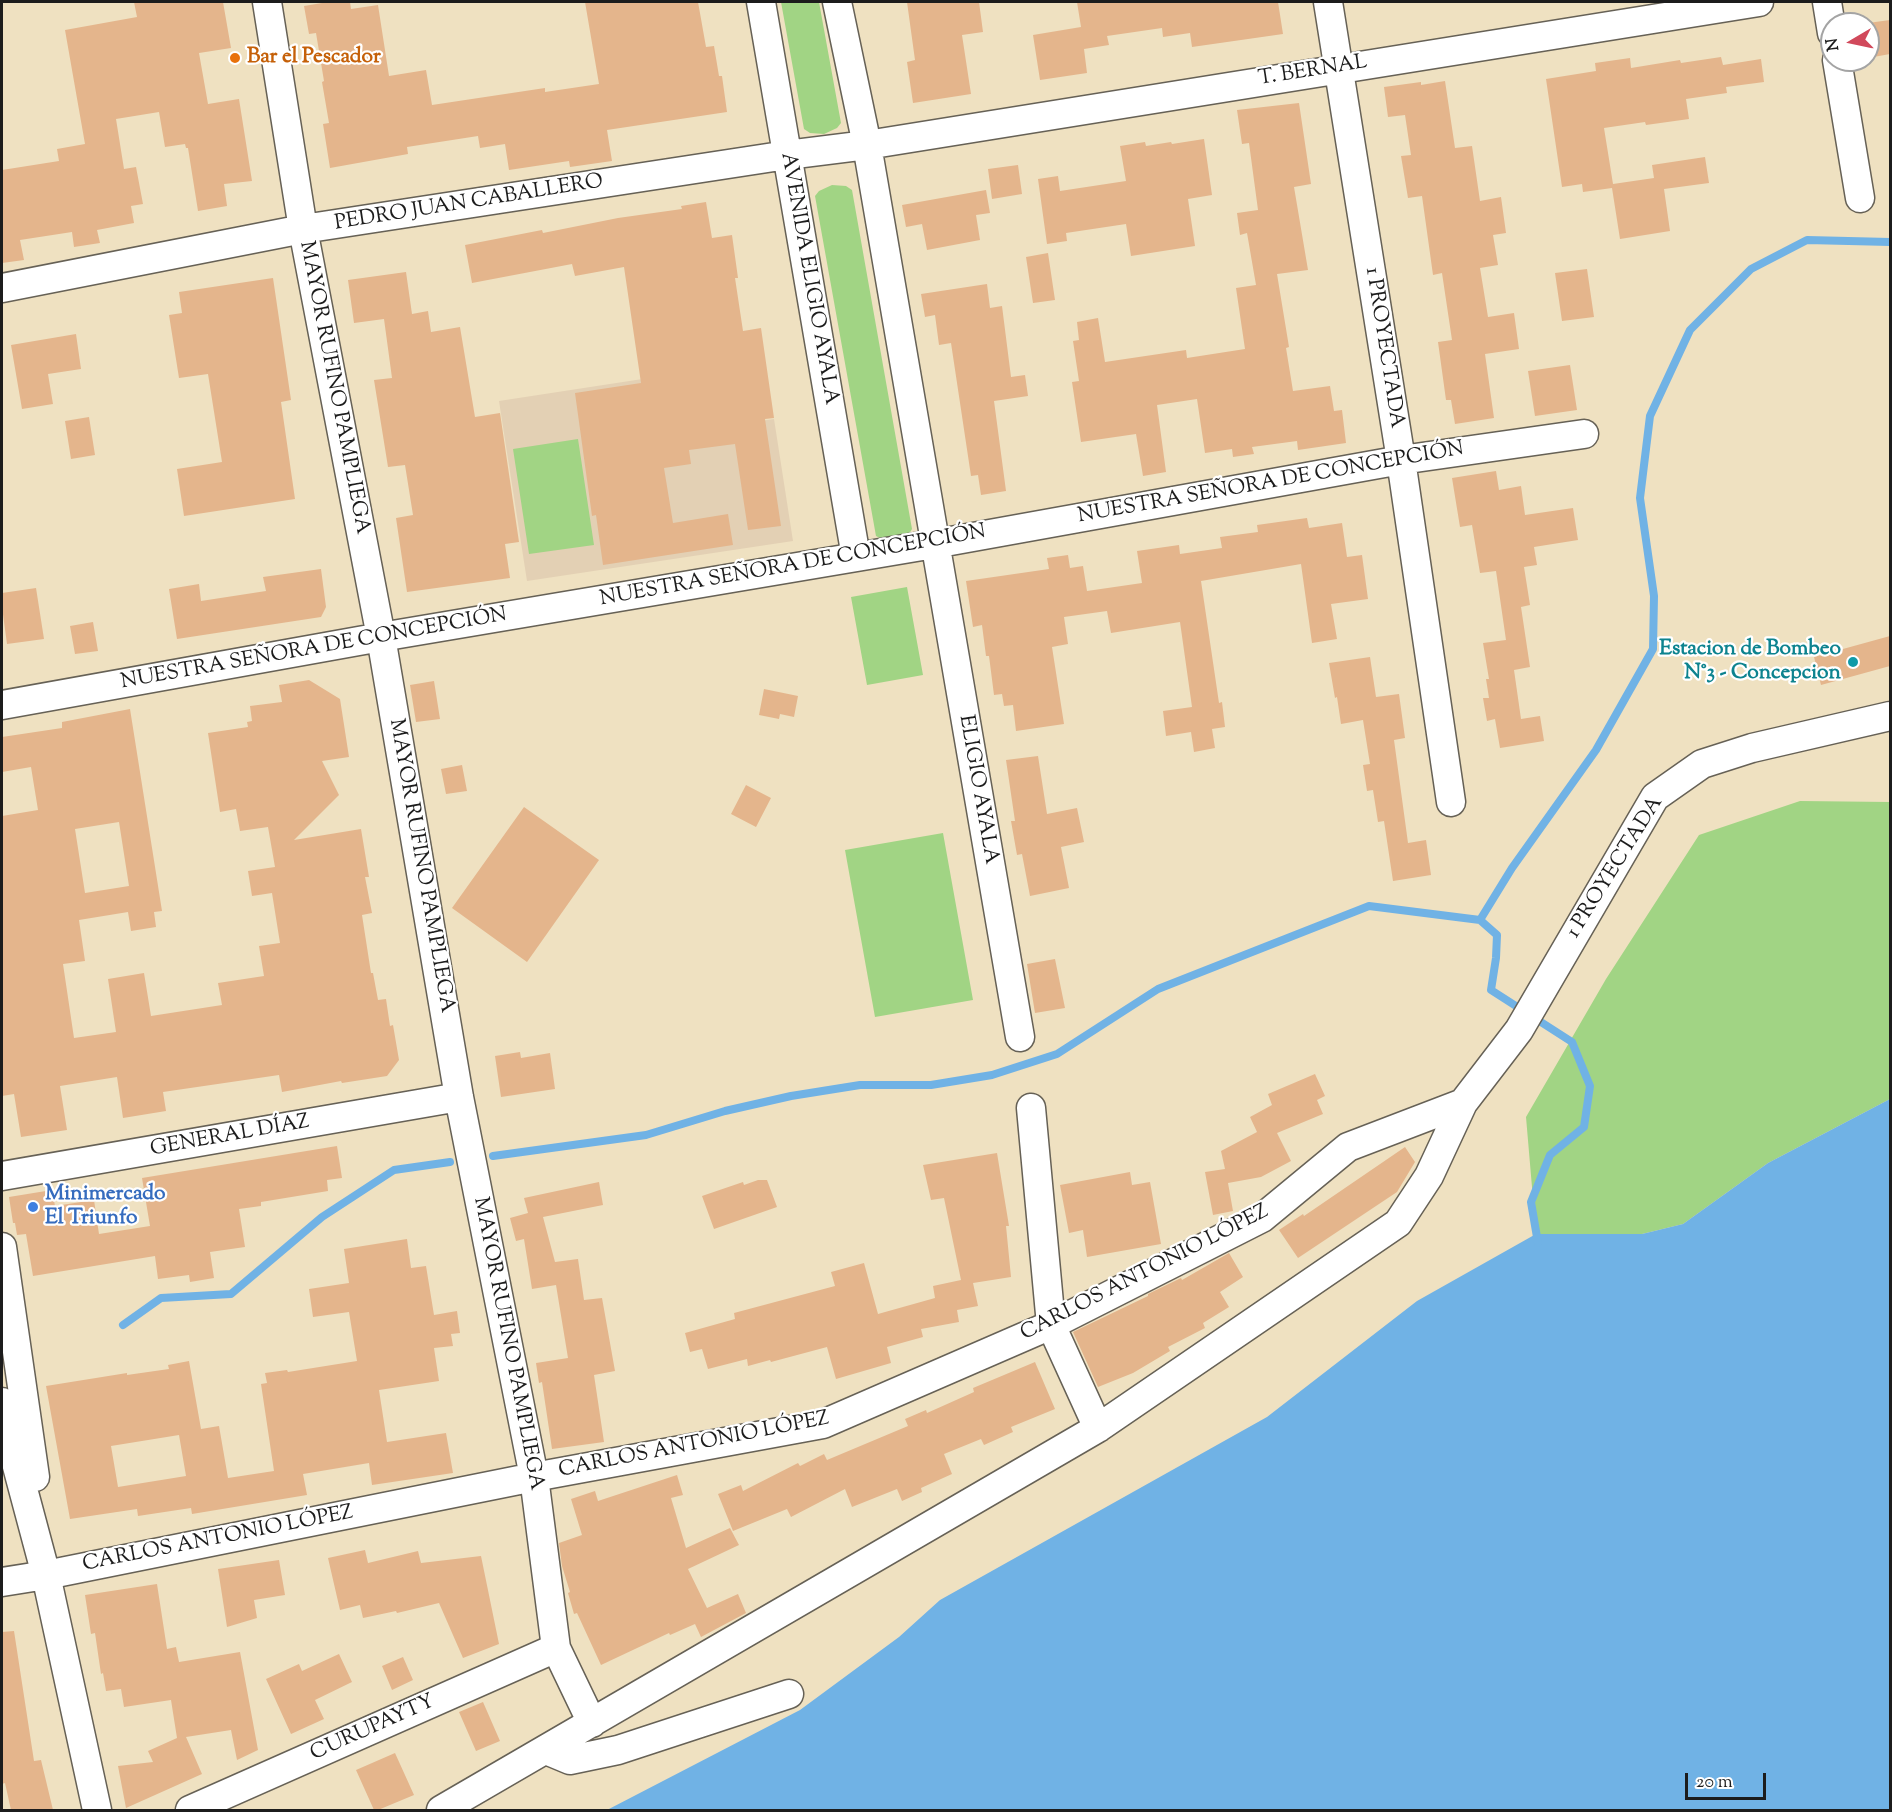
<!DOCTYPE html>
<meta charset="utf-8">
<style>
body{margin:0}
#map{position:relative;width:1892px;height:1812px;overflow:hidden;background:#efe1c1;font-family:"Sorts Mill Goudy",serif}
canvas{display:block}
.frame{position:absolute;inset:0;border:3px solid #1c1c1c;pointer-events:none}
.north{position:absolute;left:1820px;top:12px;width:60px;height:60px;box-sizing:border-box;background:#fff;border:2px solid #a4a4a4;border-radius:50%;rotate:261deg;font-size:16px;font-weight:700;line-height:24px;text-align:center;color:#1c1c1c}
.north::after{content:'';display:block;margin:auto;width:21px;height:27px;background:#d1495b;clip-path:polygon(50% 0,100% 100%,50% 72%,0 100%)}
.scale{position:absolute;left:1685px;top:1773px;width:81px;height:27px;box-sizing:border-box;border:3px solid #1c1c1c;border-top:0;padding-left:8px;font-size:18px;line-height:21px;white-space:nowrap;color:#1c1c1c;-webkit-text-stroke:4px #fff;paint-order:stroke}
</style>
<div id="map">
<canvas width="1892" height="1812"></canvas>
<div class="frame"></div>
<div class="north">N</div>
<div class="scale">20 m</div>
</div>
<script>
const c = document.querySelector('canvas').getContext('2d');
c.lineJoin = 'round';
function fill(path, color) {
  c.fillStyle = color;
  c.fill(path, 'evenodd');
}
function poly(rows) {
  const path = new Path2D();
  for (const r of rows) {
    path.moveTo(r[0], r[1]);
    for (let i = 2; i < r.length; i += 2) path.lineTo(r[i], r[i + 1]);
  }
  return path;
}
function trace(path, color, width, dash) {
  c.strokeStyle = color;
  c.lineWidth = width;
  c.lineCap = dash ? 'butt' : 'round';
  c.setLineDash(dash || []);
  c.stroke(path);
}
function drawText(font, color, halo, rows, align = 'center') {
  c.font = font + ' "Sorts Mill Goudy",serif';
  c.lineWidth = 4.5;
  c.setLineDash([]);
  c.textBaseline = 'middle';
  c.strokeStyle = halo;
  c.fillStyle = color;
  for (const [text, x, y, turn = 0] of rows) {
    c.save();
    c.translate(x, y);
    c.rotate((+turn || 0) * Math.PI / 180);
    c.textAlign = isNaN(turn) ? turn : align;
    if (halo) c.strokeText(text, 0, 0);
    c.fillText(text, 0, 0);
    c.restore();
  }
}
fill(poly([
 [649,378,658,436,774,419,793,541,527,581,499,401]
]), '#e3d0b4');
fill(poly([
 [781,2,819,2,841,123,837,128,824,134,810,133,804,129],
 [832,185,846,186,852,190,912,529,909,534,882,539,876,536,815,196,819,191],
 [578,439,594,545,529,554,513,449],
 [907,587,923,675,867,685,851,597],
 [1800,801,1890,802,1890,1099,1768,1163,1683,1224,1642,1234,1536,1234,1526,1117,1606,979,1699,835],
 [943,833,973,1000,875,1017,845,850]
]), '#a1d484');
fill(poly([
 [1890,1099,1890,1810,607,1810,800,1710,899,1637,940,1600,1267,1417,1417,1301,1536,1234,1642,1234,1683,1224,1768,1163]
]), '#70b2e5');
trace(poly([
 [1480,920,1512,868,1596,750,1653,649,1654,596,1640,498,1650,416,1690,330,1751,269,1807,240,1890,242],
 [493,1156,646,1135,725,1111,791,1096,860,1085,931,1085,992,1075,1057,1054,1158,989,1369,906,1480,920,1497,935,1496,958,1491,990,1572,1042,1590,1086,1584,1127,1550,1155,1531,1202,1538,1243],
 [123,1325,161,1298,231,1294,322,1217,394,1170,450,1162]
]), '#70b2e5', 8);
fill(poly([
 [134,2,223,2,231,48,199,53,208,104,239,99,252,181,224,184,227,206,198,211,188,148,186,148,185,144,165,147,159,112,116,119,124,169,136,167,143,204,131,206,134,223,97,230,100,243,74,247,72,232,20,240,24,260,2,263,2,170,59,161,57,149,85,144,65,30,137,17],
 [328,2,350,2,351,9,378,5,389,76,426,70,432,105,545,88,545,92,599,84,585,2,698,2,706,47,714,46,719,76,722,76,727,112,607,130,612,161,570,167,569,161,509,170,505,144,480,148,478,136,407,147,408,154,330,168,323,124,329,123,322,82,324,81,316,33,309,34,304,6],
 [907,2,979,2,983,32,962,35,971,94,913,103,907,62,915,60],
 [1077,2,1278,2,1283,34,1192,47,1190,33,1163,37,1162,28,1107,36,1109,45,1084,49,1087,73,1040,80,1033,35,1081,27],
 [1890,20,1890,54,1868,58,1868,23],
 [1721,57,1723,65,1761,59,1764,82,1726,87,1727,93,1686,99,1689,119,1646,125,1645,122,1604,128,1613,184,1654,178,1652,165,1705,157,1709,183,1664,189,1670,231,1620,239,1612,188,1583,192,1582,184,1562,187,1546,79,1596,71,1595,63,1630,58,1631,68,1680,60,1681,63],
 [1445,81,1455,148,1472,146,1480,201,1501,197,1506,233,1493,235,1498,265,1480,268,1488,317,1514,313,1519,349,1485,354,1494,418,1455,424,1451,400,1446,400,1438,342,1452,340,1442,273,1433,275,1422,196,1408,198,1401,156,1411,155,1405,115,1388,117,1384,87,1421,82,1421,85],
 [1299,103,1311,184,1294,187,1308,270,1277,274,1289,347,1286,348,1293,391,1330,386,1334,411,1342,410,1346,443,1298,450,1297,441,1252,447,1254,454,1233,457,1232,449,1205,453,1197,399,1157,405,1166,472,1143,476,1136,434,1081,442,1072,382,1079,381,1073,341,1079,340,1077,322,1098,318,1105,362,1186,350,1187,358,1245,349,1236,288,1256,285,1247,233,1240,235,1237,213,1258,210,1249,143,1242,144,1237,110],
 [1204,139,1212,195,1188,199,1195,246,1131,256,1126,224,1066,233,1067,241,1047,244,1038,179,1058,176,1060,191,1126,181,1120,146,1145,142,1146,146,1171,142,1172,144],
 [1018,165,1022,194,992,199,988,169],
 [986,190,990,213,976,215,980,240,927,250,922,224,906,227,902,205],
 [706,202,712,238,732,235,738,278,735,278,743,331,761,328,774,418,765,419,781,526,748,530,735,444,689,450,691,464,664,468,673,523,728,514,733,545,603,565,596,515,592,516,575,393,641,383,624,267,575,276,572,264,472,283,465,245,542,230,543,233,618,218,682,209,681,206],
 [1048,253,1055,300,1033,303,1026,257],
 [1587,269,1594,317,1562,321,1555,273],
 [406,272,412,314,428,311,431,332,460,327,475,417,500,413,519,542,505,544,510,578,407,592,396,518,413,515,405,465,388,467,374,380,392,378,384,319,354,323,348,280],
 [273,278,291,400,281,402,295,499,184,516,177,469,222,462,208,374,179,378,169,315,182,313,179,292],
 [987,284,990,308,1002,306,1011,377,1025,375,1028,396,994,401,1006,491,981,495,978,475,971,476,951,343,939,345,935,315,925,317,921,294],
 [76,334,81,369,48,374,53,404,22,409,11,345],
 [1570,365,1577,410,1535,416,1528,371],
 [89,417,95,455,71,459,65,421],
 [1496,471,1499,490,1521,486,1525,515,1573,508,1578,540,1534,547,1537,565,1524,567,1530,605,1521,607,1530,667,1514,670,1521,719,1540,716,1544,741,1500,748,1495,719,1487,721,1483,698,1489,698,1486,679,1489,679,1483,643,1506,640,1496,571,1480,573,1472,525,1460,527,1452,478],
 [1307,518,1309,528,1342,523,1347,557,1362,555,1368,599,1331,604,1337,639,1312,643,1301,564,1201,581,1219,703,1222,702,1225,727,1212,729,1215,748,1194,752,1191,732,1166,736,1163,711,1192,707,1180,622,1111,633,1107,611,1064,617,1068,644,1052,647,1064,724,1016,731,1013,705,1004,706,1002,694,994,695,989,656,986,656,982,625,973,627,966,581,1049,569,1047,558,1068,555,1070,568,1083,566,1087,591,1142,583,1137,551,1179,545,1180,554,1222,548,1220,537,1258,532,1257,525],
 [321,569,326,607,321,617,177,639,169,589,199,584,201,601,266,591,263,577],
 [36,588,44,639,7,644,2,607,2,593],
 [93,622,98,651,75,654,70,626],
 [1890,636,1890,666,1821,685,1814,657],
 [1370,657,1376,697,1399,694,1405,738,1394,740,1408,843,1426,840,1431,875,1393,881,1384,821,1378,822,1373,790,1367,791,1363,765,1370,764,1363,720,1341,724,1337,697,1335,698,1329,663],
 [309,680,340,699,349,757,322,761,339,795,294,840,361,829,369,877,365,877,372,913,362,915,371,973,373,973,378,1000,386,999,390,1026,393,1025,399,1060,387,1076,342,1083,341,1081,282,1092,279,1075,163,1092,166,1111,123,1118,117,1077,60,1086,67,1130,21,1137,14,1094,2,1096,2,816,38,810,31,767,2,772,2,737,62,728,62,722,130,709,162,911,154,912,156,927,131,931,128,912,79,920,85,961,63,964,74,1038,116,1032,108,979,144,973,151,1016,222,1005,218,983,264,976,259,946,280,943,272,893,252,896,248,871,275,867,268,827,240,831,236,809,220,812,208,733,248,727,247,722,252,721,250,706,282,702,279,685],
 [119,822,129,886,85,893,75,829],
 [434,681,440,719,416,722,410,685],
 [764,689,798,696,794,717,780,714,779,719,759,715],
 [1038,756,1047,814,1077,808,1084,842,1061,847,1069,888,1030,896,1022,854,1017,855,1011,821,1015,821,1006,760],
 [462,765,467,791,446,794,441,769],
 [746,785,771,798,756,827,731,814],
 [524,807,599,860,527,962,452,908],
 [1055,959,1065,1008,1035,1013,1027,964],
 [520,1052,521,1058,550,1053,555,1089,501,1097,495,1056],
 [1315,1074,1325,1096,1317,1100,1323,1114,1277,1133,1291,1161,1261,1177,1228,1183,1233,1211,1213,1215,1205,1172,1225,1169,1221,1151,1257,1132,1250,1117,1272,1105,1268,1094],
 [337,1146,342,1178,327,1180,328,1191,261,1202,261,1206,239,1209,245,1247,210,1252,214,1278,190,1282,189,1275,158,1279,155,1256,33,1276,26,1234,17,1235,15,1223,13,1223,9,1197,52,1190,55,1206,94,1200,99,1234,150,1226,142,1178],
 [1405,1147,1415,1162,1397,1192,1298,1258,1279,1230,1303,1214,1304,1216],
 [997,1153,1009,1226,1006,1226,1011,1277,973,1283,978,1306,957,1310,959,1322,921,1329,923,1337,887,1347,891,1363,836,1379,827,1347,771,1362,770,1360,748,1366,747,1359,708,1369,702,1349,690,1352,685,1333,735,1319,734,1313,835,1286,831,1272,864,1263,878,1314,935,1298,933,1286,961,1280,944,1198,931,1200,923,1165],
 [1130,1172,1132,1185,1150,1182,1161,1244,1087,1257,1083,1230,1069,1233,1060,1185],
 [758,1180,767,1180,777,1207,714,1229,702,1196,743,1182,744,1185],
 [599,1182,603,1205,543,1217,555,1262,578,1259,584,1300,602,1298,615,1371,594,1375,604,1442,552,1449,542,1382,539,1383,536,1363,568,1358,556,1285,532,1289,524,1239,516,1241,510,1218,528,1213,524,1198],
 [407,1239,411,1268,426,1266,434,1315,457,1311,460,1333,451,1334,453,1346,434,1348,439,1381,379,1390,387,1442,446,1433,453,1473,372,1485,369,1463,303,1474,307,1495,192,1514,191,1508,138,1516,137,1509,70,1519,46,1386,127,1373,127,1375,169,1369,168,1365,189,1361,201,1429,219,1426,228,1478,274,1471,261,1384,267,1383,265,1373,287,1370,288,1372,357,1361,349,1312,313,1317,309,1289,349,1283,344,1249],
 [179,1435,186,1476,118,1487,111,1446],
 [1229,1253,1243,1277,1220,1292,1229,1307,1203,1323,1205,1328,1168,1347,1170,1351,1133,1373,1098,1387,1073,1332,1148,1296,1148,1294,1181,1278,1182,1280],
 [1035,1362,1055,1409,1011,1427,1013,1432,984,1445,981,1439,944,1454,952,1474,921,1488,922,1492,902,1501,897,1489,852,1507,845,1489,791,1517,787,1509,733,1531,718,1494,741,1485,743,1491,798,1463,800,1466,824,1454,827,1460,908,1426,905,1419,926,1410,927,1413,974,1392,973,1388],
 [677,1475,683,1495,671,1498,686,1548,730,1528,739,1545,688,1569,707,1608,738,1594,746,1613,701,1637,695,1624,670,1635,669,1633,601,1665,577,1613,574,1614,568,1593,570,1592,562,1566,559,1543,582,1535,571,1499,595,1491,598,1501],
 [365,1550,368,1563,418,1551,421,1563,481,1556,499,1644,463,1658,439,1603,397,1613,396,1611,363,1618,360,1605,340,1610,328,1558],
 [279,1560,285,1595,254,1600,257,1618,227,1627,218,1569],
 [157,1584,167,1649,176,1647,179,1662,240,1652,258,1750,237,1760,231,1730,186,1737,202,1774,126,1808,118,1766,153,1762,148,1751,177,1738,171,1700,124,1707,121,1689,106,1691,103,1673,101,1674,95,1633,91,1634,85,1595],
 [14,1631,34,1761,41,1760,53,1810,11,1810,5,1783,2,1784,2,1632],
 [339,1654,352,1682,315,1700,324,1719,291,1734,266,1679,299,1664,302,1671],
 [403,1657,413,1680,392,1690,382,1666],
 [483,1702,500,1741,476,1751,459,1712],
 [395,1753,414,1795,378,1810,374,1810,356,1770]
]), '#e4b58c');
const minor = poly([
 [267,2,303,229,381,637,459,1097,534,1477,556,1648,592,1723],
 [761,2,856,557],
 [837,2,867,145,1020,1037],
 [1328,2,1401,460,1451,802],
 [1827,2,1832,33],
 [1837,60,1860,198],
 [2,288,303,229,787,155,867,145,1759,2],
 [2,705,381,637,934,544,1401,460,1584,434],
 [1031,1108,1051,1325,1098,1428],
 [2,1176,459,1097],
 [2,1247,35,1477],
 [2,1402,7,1429,46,1575,97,1810],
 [2,1582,46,1575,534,1477,823,1424,1051,1325,1262,1218,1348,1147,1463,1103],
 [546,1750,570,1760,618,1750,789,1694],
 [190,1810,556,1648],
 [441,1810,1098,1428,1398,1223,1429,1176,1463,1103,1519,1030,1655,797,1702,764,1752,748,1890,716]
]);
trace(minor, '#666156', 31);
trace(minor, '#fff', 28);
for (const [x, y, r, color] of [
 [235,58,6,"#e8710a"],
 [1853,662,6,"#0f9aa8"],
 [33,1207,6,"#3f7fe0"]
]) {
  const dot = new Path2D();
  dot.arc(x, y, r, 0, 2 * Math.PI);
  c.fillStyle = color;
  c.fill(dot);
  trace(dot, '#fff', 2);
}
drawText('bold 21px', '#c56008', '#fff', [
 ["Bar el Pescador",247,58]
], 'left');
drawText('21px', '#1c1c1c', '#fff', [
 ["T. BERNAL",1313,72,-9],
 ["PEDRO JUAN CABALLERO",469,204,-9],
 ["AVENIDA ELIGIO AYALA",808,279,80],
 ["1 PROYECTADA",1383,348,81],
 ["MAYOR RUFINO PAMPLIEGA",333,388,79],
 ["NUESTRA SEÑORA DE CONCEPCIÓN",1271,484,-10],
 ["NUESTRA SEÑORA DE CONCEPCIÓN",793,567,-10],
 ["NUESTRA SEÑORA DE CONCEPCIÓN",314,650,-10],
 ["ELIGIO AYALA",977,790,80],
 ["MAYOR RUFINO PAMPLIEGA",420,866,80],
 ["1 PROYECTADA",1616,868,-58],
 ["GENERAL DÍAZ",230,1137,-10],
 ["CARLOS ANTONIO LÓPEZ",1145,1274,-27],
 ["MAYOR RUFINO PAMPLIEGA",507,1344,79],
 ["CARLOS ANTONIO LÓPEZ",694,1446,-11],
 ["CARLOS ANTONIO LÓPEZ",218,1540,-11],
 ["CURUPAYTY",373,1729,-24]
]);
drawText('bold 21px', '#0d838f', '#fff', [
 ["Estacion de Bombeo",1841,650],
 ["N°3 - Concepcion",1841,674]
], 'right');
drawText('bold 21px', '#366cbe', '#fff', [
 ["Minimercado",45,1195],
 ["El Triunfo",45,1219]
], 'left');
</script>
